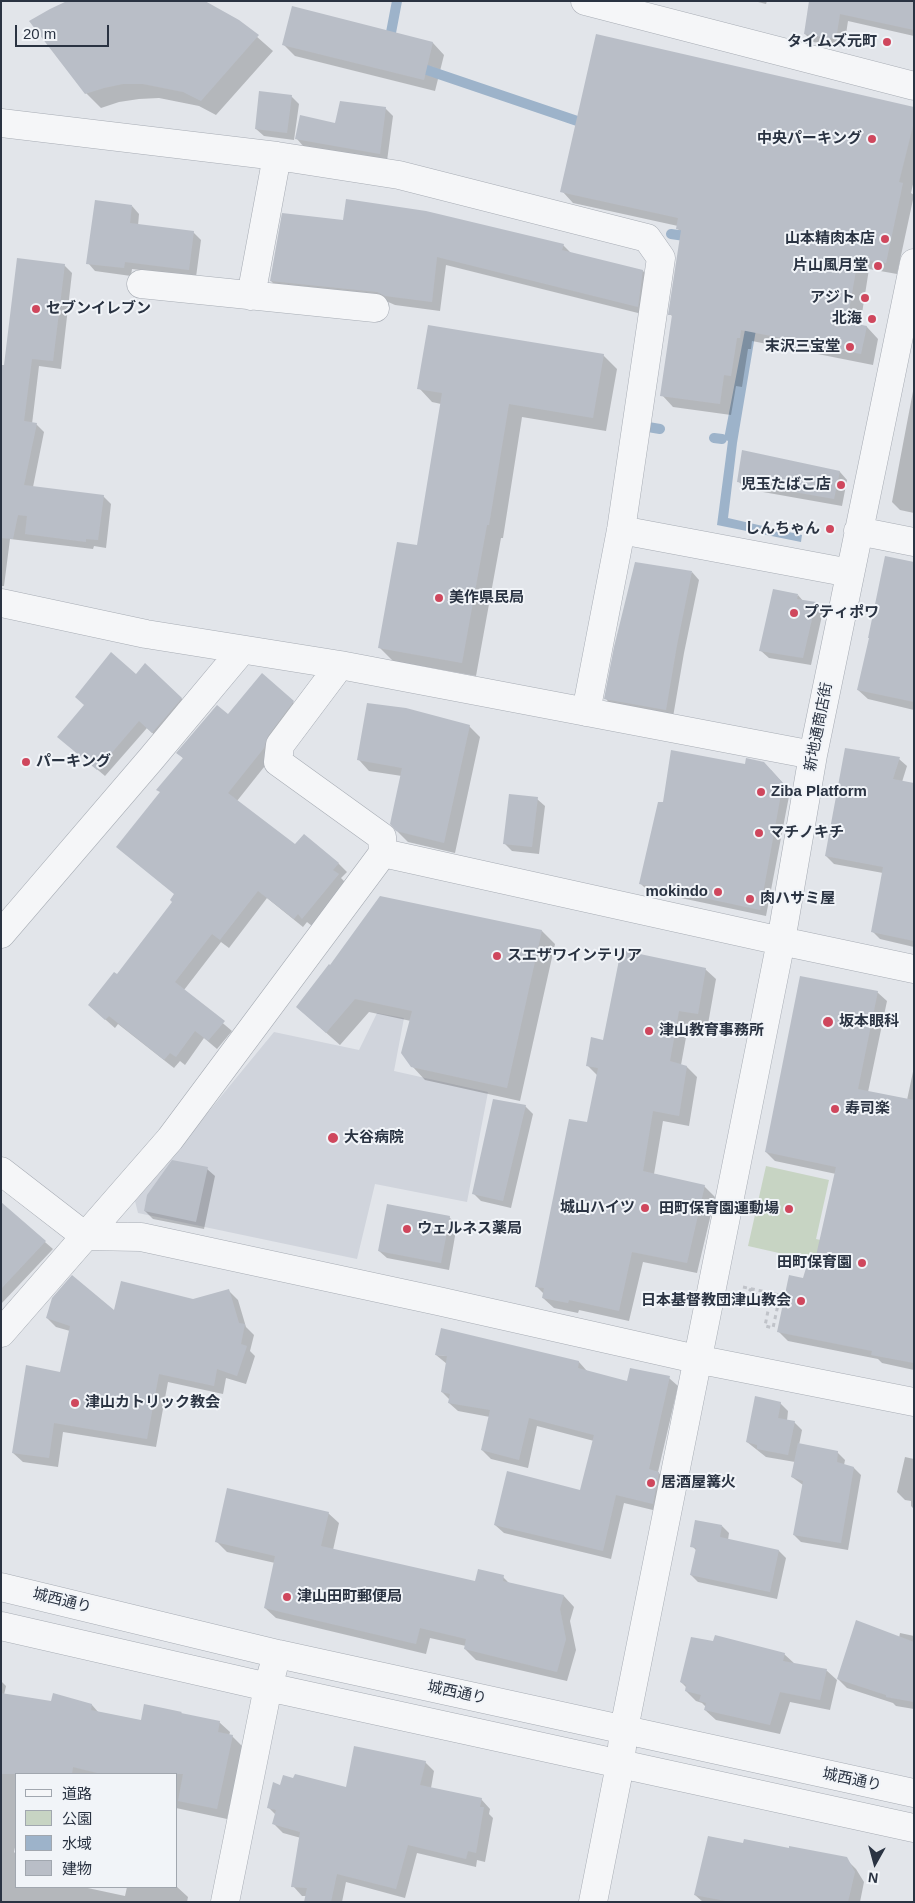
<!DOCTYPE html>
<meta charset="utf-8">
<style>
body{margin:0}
#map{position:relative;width:915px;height:1903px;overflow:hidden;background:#e2e5ea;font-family:Arial,"Noto Sans JP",sans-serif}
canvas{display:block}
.frame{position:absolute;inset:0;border:2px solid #2a3342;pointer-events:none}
.legend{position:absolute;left:15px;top:1773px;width:162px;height:115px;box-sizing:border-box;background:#f1f4f8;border:1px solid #a1a7af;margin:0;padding:6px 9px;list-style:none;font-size:15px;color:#2a3342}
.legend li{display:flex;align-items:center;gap:10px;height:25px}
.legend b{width:25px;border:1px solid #a1a7af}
.north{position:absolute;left:850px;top:1838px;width:50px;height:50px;-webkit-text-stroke:4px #f1f4f8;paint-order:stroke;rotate:187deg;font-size:14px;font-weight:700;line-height:20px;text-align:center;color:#2a3342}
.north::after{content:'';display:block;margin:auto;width:18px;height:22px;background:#2a3342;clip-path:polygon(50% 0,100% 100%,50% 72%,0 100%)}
.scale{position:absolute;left:15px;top:25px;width:94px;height:22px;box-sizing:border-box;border:2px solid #2a3342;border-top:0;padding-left:6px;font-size:15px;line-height:18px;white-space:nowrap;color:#2a3342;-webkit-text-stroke:4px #f1f4f8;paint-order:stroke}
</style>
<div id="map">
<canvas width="915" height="1903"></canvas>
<div class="frame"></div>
<ul class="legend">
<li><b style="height:6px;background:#f5f6f8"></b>道路</li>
<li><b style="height:14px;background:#c7d4c3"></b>公園</li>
<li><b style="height:14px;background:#9db3ca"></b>水域</li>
<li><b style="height:14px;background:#b9bec7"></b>建物</li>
</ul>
<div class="north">N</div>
<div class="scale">20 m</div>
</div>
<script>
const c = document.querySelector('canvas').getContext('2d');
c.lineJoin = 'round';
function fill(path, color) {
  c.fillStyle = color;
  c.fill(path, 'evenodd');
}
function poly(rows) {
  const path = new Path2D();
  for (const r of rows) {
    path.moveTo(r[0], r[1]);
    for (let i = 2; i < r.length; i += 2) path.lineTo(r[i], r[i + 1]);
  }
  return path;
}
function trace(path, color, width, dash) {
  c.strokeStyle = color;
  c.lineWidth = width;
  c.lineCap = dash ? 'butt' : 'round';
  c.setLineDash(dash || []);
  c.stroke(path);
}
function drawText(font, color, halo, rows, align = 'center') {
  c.font = font + ' Arial,"Noto Sans JP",sans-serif';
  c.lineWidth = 4;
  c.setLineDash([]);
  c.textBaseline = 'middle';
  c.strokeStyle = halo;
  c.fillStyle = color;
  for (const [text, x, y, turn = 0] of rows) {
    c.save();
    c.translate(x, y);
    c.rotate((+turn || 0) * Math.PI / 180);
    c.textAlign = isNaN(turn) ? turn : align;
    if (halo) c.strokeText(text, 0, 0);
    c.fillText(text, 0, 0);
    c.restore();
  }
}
fill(poly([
 [377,1013,404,1018,394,1071,488,1092,467,1202,375,1184,357,1259,138,1213,135,1201,274,1032,359,1050]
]), '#d0d4dc');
fill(poly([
 [766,1166,829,1180,816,1239,868,1251,863,1272,748,1246]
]), '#c7d4c3');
fill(poly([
 [758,262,767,264,737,443,728,518,802,535,801,542,717,525,728,441,724,439]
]), '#9db3ca');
fill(poly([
 [754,1,767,1,766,4],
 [810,1,914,1,914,36,848,21,844,47,813,42,805,34],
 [293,8,433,43,444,55,435,91,295,56,283,44],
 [239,21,273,51,216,115,199,106,159,98,139,99,119,102,101,108,86,93],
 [291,96,299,104,294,140,264,136,256,129],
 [385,108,393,116,387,161,304,147,297,139],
 [914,109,914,180,911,193,914,195,897,274,869,269,860,326,867,327,878,339,873,365,752,341,751,349,748,349,742,387,736,386,731,415,673,407,662,395,673,317,670,314,682,233,677,228,678,226,573,203,562,191],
 [132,206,139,214,138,226,193,232,201,240,196,277,132,269,131,276,95,271,88,263],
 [344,222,563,245,572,254,643,271,652,280,646,315,446,265,440,311,395,305,386,301,280,290,271,281],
 [64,265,72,273,61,369,39,366,32,424,36,424,44,432,33,487,103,496,111,504,106,548,94,546,93,549,10,539,4,586,1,586,1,366,5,367],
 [603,355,617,369,606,431,522,417,503,538,501,538,476,676,393,661,380,648,418,547,441,404,432,402,419,388],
 [914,386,914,513,900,510,892,502],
 [743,452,840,472,847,480,842,506,746,489,738,481],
 [914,563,914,710,868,699,858,690],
 [692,572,699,580,684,653,673,717,613,707,606,699],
 [798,595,804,602,815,603,823,611,811,665,769,658,761,651],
 [137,676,181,698,189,706,160,740,147,728,105,776,59,737],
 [293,702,301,710,272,757,237,801,295,846,338,863,347,872,341,878,347,884,312,926,307,922,303,927,267,898,229,948,221,942,184,990,232,1031,217,1049,204,1038,185,1065,180,1061,174,1068,118,1024,115,1028,98,1013,117,976,173,902,175,895,161,793,184,759,178,753,228,716],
 [469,726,480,737,455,853,408,842,397,831,402,776,369,771,359,760],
 [899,759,907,766,902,782,914,785,914,947,880,939,872,931,883,873,834,864,826,856],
 [771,770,790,791,766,916,648,891,641,884,664,804],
 [537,799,545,806,539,854,512,851,504,843],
 [542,931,555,944,520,1101,425,1080,412,1066,411,1021,369,1012,340,1045,297,1007],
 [705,969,716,979,708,1024,689,1021,681,1065,687,1067,697,1077,689,1126,663,1121,654,1174,704,1186,715,1197,697,1273,643,1262,629,1321,579,1310,578,1313,554,1308,543,1298,544,1294,536,1286,588,1124,598,1076,587,1065,604,1041],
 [877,992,887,1001,868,1092,907,1100,914,1067,914,1370,882,1363,878,1359,788,1341,778,1331,804,1279,814,1271,836,1174,775,1161,766,1152],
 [525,1106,533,1114,511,1208,481,1201,474,1194],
 [207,1169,215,1176,204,1229,153,1219,145,1211],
 [1,1204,53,1249,1,1304],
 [449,1217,457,1225,449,1270,387,1258,379,1251],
 [229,1291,238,1300,246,1327,254,1335,250,1351,255,1356,246,1384,226,1378,223,1394,168,1382,156,1447,63,1432,58,1467,23,1462,13,1453,61,1373,70,1331,56,1327,47,1318,115,1312,193,1300],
 [436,1355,579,1362,587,1371,628,1383,669,1378,678,1386,658,1472,667,1481,661,1512,624,1503,611,1559,504,1533,495,1525,581,1491,594,1441,537,1426,528,1468,491,1459,482,1450,490,1417,458,1411,449,1403,450,1400,442,1392,447,1364],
 [780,1403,788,1411,787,1421,794,1422,802,1430,799,1445,837,1452,845,1460,844,1465,854,1468,861,1475,848,1550,801,1542,794,1535,803,1485,792,1477,795,1462,766,1457,747,1442],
 [905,1457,914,1459,914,1509,911,1506,911,1501,905,1500,897,1492],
 [328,1513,339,1523,333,1550,476,1583,503,1577,510,1584,564,1596,574,1607,570,1621,576,1650,567,1681,476,1660,465,1649,466,1646,430,1638,426,1654,276,1618,265,1608,275,1563,227,1552,216,1541],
 [722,1526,729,1533,728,1540,779,1551,786,1558,777,1599,698,1582,691,1575,697,1551,692,1546],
 [900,1633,914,1636,914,1709,896,1706,893,1703,847,1688,838,1679,899,1638],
 [784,1654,795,1664,826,1670,837,1680,830,1710,790,1702,780,1734,716,1720,705,1710,706,1707,702,1703,696,1701,686,1691,687,1688,681,1682],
 [1,1681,6,1686,4,1695,52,1703,92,1705,99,1713,142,1722,181,1713,183,1715,219,1722,230,1732,229,1736,232,1736,243,1747,227,1819,176,1808,176,1774,16,1774,16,1843,14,1852,16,1854,16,1887,83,1887,125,1896,127,1887,176,1886,188,1897,187,1902,1,1902],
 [425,1762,434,1771,431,1788,481,1799,490,1809,489,1814,493,1818,485,1862,477,1860,476,1867,417,1853,405,1898,346,1882,342,1902,305,1902,307,1896,302,1896,293,1886,301,1838,283,1833,274,1824,276,1815,269,1808,281,1786,347,1789],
 [744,1845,846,1859,856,1869,864,1882,860,1902,703,1902,695,1895]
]), '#0003');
trace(poly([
 [389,43,397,1],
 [415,66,589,125],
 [671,234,692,237],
 [648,427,660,429],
 [714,438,722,439]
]), '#9db3ca', 10);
fill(poly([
 [67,1,205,1,239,20,259,35,201,101,183,92,143,84,123,84,104,88,85,94,29,21,50,9],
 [809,1,914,1,914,30,840,14,836,39,804,34],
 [292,6,433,42,424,80,282,45],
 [596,34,914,107,914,122,899,182,903,183,886,263,858,259,847,322,867,326,861,354,741,330,740,338,737,338,731,376,724,375,720,404,660,396,672,315,668,315,681,230,676,229,678,218,560,192],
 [259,91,292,95,287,133,255,129],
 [340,101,386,107,380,154,295,139,300,115,335,123],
 [346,199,426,211,564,244,562,250,643,270,638,307,437,257,432,302,385,296,377,292,270,281,282,213,343,220],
 [95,200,132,205,130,223,194,231,189,270,125,262,124,268,86,264],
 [17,258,65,264,53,361,32,359,24,421,37,423,24,485,104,495,98,540,86,539,86,542,25,534,27,516,18,515,13,539,1,538,1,365,4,365],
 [428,325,604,354,593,418,509,404,489,525,487,525,462,663,378,648,397,542,417,545,442,393,417,389],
 [742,450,840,471,834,499,737,482],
 [885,556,914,562,914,702,857,690,869,638,868,638],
 [635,562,692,571,677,645,666,710,604,699,614,647],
 [773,589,798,594,797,599,816,602,803,658,759,651],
 [111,652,136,674,145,663,182,698,152,733,139,721,97,770,57,737,84,705,75,697],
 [262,673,294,701,268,736,264,748,228,793,295,844,304,834,339,863,333,870,339,874,302,919,298,914,294,919,258,891,220,940,212,934,175,982,225,1021,208,1041,195,1031,176,1057,170,1053,164,1060,109,1016,105,1020,88,1005,114,972,117,974,172,902,170,900,174,894,116,847,160,792,156,790,183,758,176,753,217,705,228,714],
 [367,703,406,708,470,725,444,843,396,831,390,824,402,768,357,760],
 [845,748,900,757,893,779,914,783,914,941,871,932,883,867,825,856],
 [671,750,745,764,746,758,764,762,783,783,760,910,639,884,658,802,663,802],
 [509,794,538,797,532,847,503,844],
 [380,896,542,930,507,1088,411,1067,401,1053,412,1011,355,999,326,1033,296,1007,329,964,330,965],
 [621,950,706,968,698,1014,679,1011,670,1061,687,1066,679,1116,653,1111,643,1171,705,1185,687,1263,632,1252,619,1311,569,1300,568,1303,542,1298,544,1288,535,1287,569,1119,587,1122,598,1068,586,1066,591,1037,603,1040],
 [800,976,878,991,858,1089,914,1100,914,1363,871,1355,872,1351,777,1332,789,1275,803,1278,806,1268,813,1269,836,1167,765,1152],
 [493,1099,526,1105,503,1201,472,1194],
 [172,1160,208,1167,196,1222,144,1211,147,1195],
 [1,1202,46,1241,1,1289],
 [387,1204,450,1216,441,1263,378,1251],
 [72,1275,114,1310,121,1281,193,1299,229,1289,239,1323,245,1324,241,1344,247,1346,237,1376,217,1369,214,1386,159,1374,147,1439,54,1423,49,1458,12,1453,26,1365,60,1372,70,1326,46,1318,52,1298],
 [441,1328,579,1361,578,1368,627,1381,630,1368,670,1376,649,1469,659,1472,653,1504,616,1495,603,1551,494,1525,507,1471,580,1490,594,1435,529,1418,519,1460,481,1450,490,1410,448,1403,450,1394,441,1392,447,1356,435,1355],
 [755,1396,781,1402,778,1418,795,1421,788,1455,757,1449,757,1445,746,1442],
 [798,1443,838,1451,837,1462,854,1467,841,1543,793,1535,803,1481,791,1477],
 [227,1488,329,1512,321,1546,475,1581,478,1569,504,1575,503,1581,564,1595,560,1609,566,1639,557,1672,464,1649,466,1639,420,1628,416,1644,264,1608,275,1556,215,1542],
 [695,1520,722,1525,720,1537,779,1550,770,1592,690,1575,696,1548,690,1547],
 [856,1620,914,1642,914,1702,886,1697,886,1695,837,1679],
 [715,1635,785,1653,783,1661,827,1669,820,1700,780,1692,770,1725,704,1710,706,1703,699,1701,701,1695,685,1691,686,1685,680,1682,691,1637,713,1641],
 [1,1693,51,1701,53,1693,92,1704,91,1710,141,1720,144,1704,182,1712,181,1713,220,1721,218,1732,233,1735,217,1809,178,1801,183,1774,101,1774,73,1767,72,1774,1,1774],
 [354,1746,426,1761,420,1785,482,1798,480,1807,484,1807,476,1853,468,1851,466,1859,408,1845,396,1889,337,1874,331,1902,304,1902,307,1888,291,1887,300,1832,272,1824,276,1810,267,1808,273,1782,280,1785,283,1775,293,1778,295,1774,346,1787],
 [708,1836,743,1843,744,1839,789,1848,789,1846,847,1857,855,1872,848,1902,731,1902,694,1895]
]), '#b9bec7');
const minor = poly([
 [585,1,914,86],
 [1,123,277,156,399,175,647,238,661,258,621,530,586,712],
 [141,284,375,308],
 [251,296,277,156],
 [621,530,850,573],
 [858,531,914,542],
 [1,603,146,634,340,665,813,755],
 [383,853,781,941,914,969],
 [1,934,151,759,242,650],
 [1,1171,85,1236,141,1237,438,1301,696,1359,914,1402],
 [1,1333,170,1139,383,853,382,837,278,762,280,745,340,665],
 [1,1587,278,1654,914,1793],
 [1,1626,268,1687,914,1828],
 [225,1902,268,1687,273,1669],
 [593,1902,620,1765,624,1729,781,941,813,755,914,263]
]);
trace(minor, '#a7acb4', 29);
trace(poly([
 [743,1287,784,1296],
 [749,1289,769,1306,765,1326,773,1328,780,1295]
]), '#c0c3c9', 3, [4, 4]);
trace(minor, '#f5f6f8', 28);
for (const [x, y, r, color] of [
 [887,42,5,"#cf475d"],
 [872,139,5,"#cf475d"],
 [885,239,5,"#cf475d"],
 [878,266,5,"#cf475d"],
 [865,298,5,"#cf475d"],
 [36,309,5,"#cf475d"],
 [872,319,5,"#cf475d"],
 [850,347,5,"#cf475d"],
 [841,485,5,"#cf475d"],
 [830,529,5,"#cf475d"],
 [439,598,5,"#cf475d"],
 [794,613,5,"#cf475d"],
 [26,762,5,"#cf475d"],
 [761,792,5,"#cf475d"],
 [759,833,5,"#cf475d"],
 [718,892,5,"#cf475d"],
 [750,899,5,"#cf475d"],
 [497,956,5,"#cf475d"],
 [828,1022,6,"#cf475d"],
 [649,1031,5,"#cf475d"],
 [835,1109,5,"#cf475d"],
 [333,1138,6,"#cf475d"],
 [645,1208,5,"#cf475d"],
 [789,1209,5,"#cf475d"],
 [407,1229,5,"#cf475d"],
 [862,1263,5,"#cf475d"],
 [801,1301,5,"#cf475d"],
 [75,1403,5,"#cf475d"],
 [651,1483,5,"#cf475d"],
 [287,1597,5,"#cf475d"]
]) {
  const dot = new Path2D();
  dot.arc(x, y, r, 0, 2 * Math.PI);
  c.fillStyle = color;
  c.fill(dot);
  trace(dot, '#f1f4f8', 2);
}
drawText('bold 15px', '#2a3342', '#f1f4f8', [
 ["タイムズ元町",877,42,"right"],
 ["中央パーキング",862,139,"right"],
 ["山本精肉本店",875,239,"right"],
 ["片山風月堂",868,266,"right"],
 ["アジト",855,298,"right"],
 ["セブンイレブン",46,309],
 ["北海",862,319,"right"],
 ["末沢三宝堂",840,347,"right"],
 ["児玉たばこ店",831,485,"right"],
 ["しんちゃん",820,529,"right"],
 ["美作県民局",449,598],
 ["プティポワ",804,613],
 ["パーキング",36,762],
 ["Ziba Platform",771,792],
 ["マチノキチ",769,833],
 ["mokindo",708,892,"right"],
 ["肉ハサミ屋",760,899],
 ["スエザワインテリア",507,956],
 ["坂本眼科",839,1022],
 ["津山教育事務所",659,1031],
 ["寿司楽",845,1109],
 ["大谷病院",344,1138],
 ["城山ハイツ",635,1208,"right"],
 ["田町保育園運動場",779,1209,"right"],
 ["ウェルネス薬局",417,1229],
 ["田町保育園",852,1263,"right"],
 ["日本基督教団津山教会",791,1301,"right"],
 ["津山カトリック教会",85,1403],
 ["居酒屋篝火",661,1483],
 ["津山田町郵便局",297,1597]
], 'left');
drawText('15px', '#2a3342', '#f1f4f8', [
 ["新地通商店街",819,727,-79],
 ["城西通り",62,1601,14],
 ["城西通り",457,1693,12],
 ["城西通り",852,1780,12]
]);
</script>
